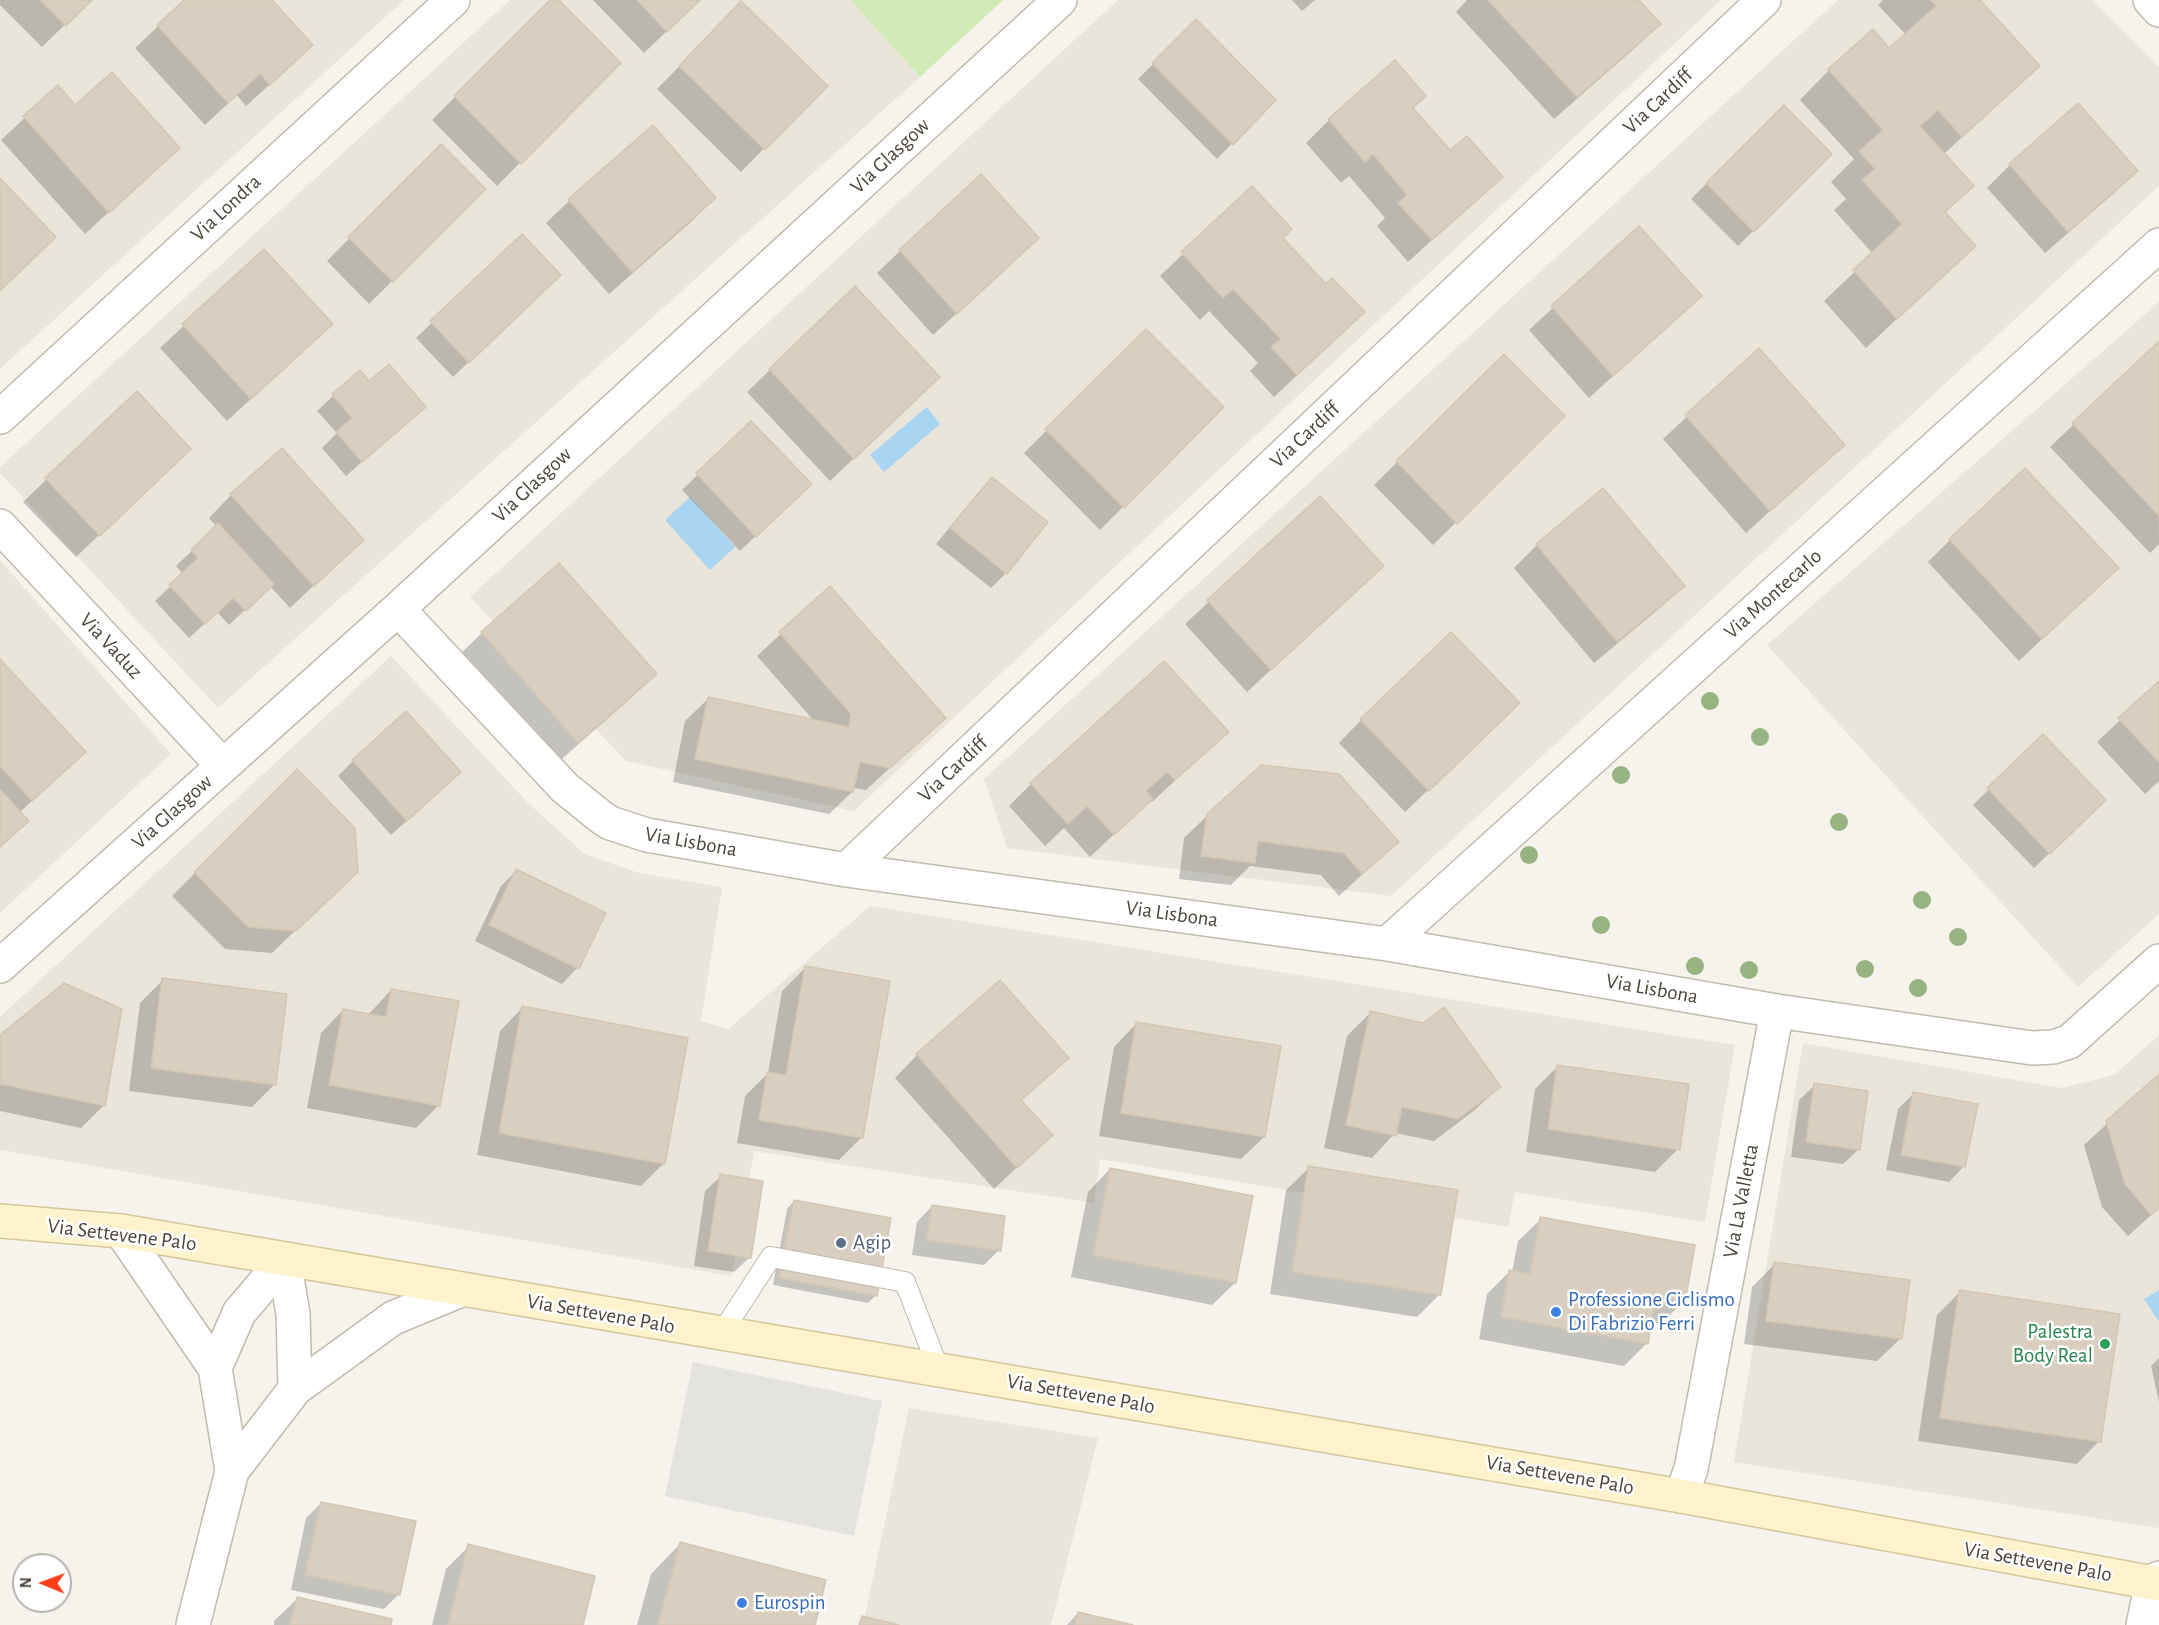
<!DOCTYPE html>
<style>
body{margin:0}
#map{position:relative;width:2159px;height:1625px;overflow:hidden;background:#f6f3ec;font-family:"Alegreya Sans",sans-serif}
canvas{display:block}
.north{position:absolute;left:12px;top:1553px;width:60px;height:60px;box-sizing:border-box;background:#fff;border:2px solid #b7b4b0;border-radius:50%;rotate:271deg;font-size:16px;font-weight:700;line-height:24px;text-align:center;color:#4b4439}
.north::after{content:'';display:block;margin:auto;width:21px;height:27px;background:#fc3f1d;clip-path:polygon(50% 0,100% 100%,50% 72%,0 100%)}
</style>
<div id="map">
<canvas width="2159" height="1625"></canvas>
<div class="north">N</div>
</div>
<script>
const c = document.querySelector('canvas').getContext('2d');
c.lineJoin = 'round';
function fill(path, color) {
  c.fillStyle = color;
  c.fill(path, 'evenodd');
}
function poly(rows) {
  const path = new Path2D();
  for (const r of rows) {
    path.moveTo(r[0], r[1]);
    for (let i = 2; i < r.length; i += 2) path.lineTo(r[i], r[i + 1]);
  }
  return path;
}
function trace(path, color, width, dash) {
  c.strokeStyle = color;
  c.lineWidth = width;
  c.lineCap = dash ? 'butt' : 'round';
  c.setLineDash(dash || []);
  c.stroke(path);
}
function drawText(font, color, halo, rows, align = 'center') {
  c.font = font + ' "Alegreya Sans",sans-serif';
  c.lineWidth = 5;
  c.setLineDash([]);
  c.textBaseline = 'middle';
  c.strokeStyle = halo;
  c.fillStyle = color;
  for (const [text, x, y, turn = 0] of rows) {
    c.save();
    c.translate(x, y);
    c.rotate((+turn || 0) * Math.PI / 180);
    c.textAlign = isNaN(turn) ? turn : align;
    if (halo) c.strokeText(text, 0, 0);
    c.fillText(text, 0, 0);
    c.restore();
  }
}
fill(poly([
 [0,0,404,0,0,369],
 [510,0,850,0,920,77,218,708,0,473,0,467],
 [1118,0,1721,0,854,811,626,761,470,597],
 [1838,0,2092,0,2159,67,2159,186,1391,896,1007,848,984,779],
 [2159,302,2159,914,2078,987,1767,645],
 [0,560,171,754,0,913],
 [391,656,528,803,585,854,639,873,722,887,701,1021,728,1029,870,906,1735,1045,1705,1222,1515,1192,1508,1227,1100,1159,1094,1203,754,1151,732,1276,0,1150,0,1017],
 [2159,1035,2159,1528,1734,1462,1803,1043,2062,1088,2114,1075],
 [909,1408,1098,1438,1051,1625,863,1625]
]), '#eae5da');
fill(poly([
 [850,0,1003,0,920,77]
]), '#d2eab5');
fill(poly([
 [693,1362,882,1401,854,1536,665,1496]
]), '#e5e3e0');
fill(poly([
 [927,407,940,424,884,472,870,455],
 [690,497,735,547,710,570,665,520],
 [2159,1290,2159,1320,2158,1320,2144,1299]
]), '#a9d4f2');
fill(poly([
 [0,0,90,0,42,47,0,5],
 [186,0,270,0,288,68,246,106,237,95,205,125,135,48],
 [552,0,556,0,619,63,497,186,432,120],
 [593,0,699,0,644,53],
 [1292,0,1315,0,1302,11],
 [1467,0,1637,0,1659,24,1636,47,1554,119,1456,12],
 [1883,0,1978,0,2038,66,1944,154,1972,186,1945,213,1974,246,1866,348,1824,301,1873,254,1834,210,1846,199,1831,182,1854,159,1800,100,1829,70,1889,50,1906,35,1878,5],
 [1196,21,1274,100,1217,159,1138,79],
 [719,26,825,86,741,172,657,89],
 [1395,62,1412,109,1450,153,1501,177,1408,262,1377,226,1385,218,1349,176,1341,183,1306,143,1329,120],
 [58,87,75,107,178,148,85,234,1,140],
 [2078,105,2136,171,2113,194,2045,253,1987,188,2010,165],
 [1784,107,1830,154,1738,246,1691,199],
 [653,127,714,198,692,221,609,294,546,223,569,201],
 [441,146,484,189,369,304,327,261],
 [1252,188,1340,335,1274,397,1250,371,1258,363,1209,311,1200,320,1160,276],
 [1639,228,1700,296,1589,398,1529,330],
 [522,236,544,290,453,377,416,338],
 [264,251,308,346,227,421,160,348],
 [900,251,1014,261,933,335,877,273],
 [1146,331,1222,407,1100,530,1024,453],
 [2158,344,2159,544,2150,553,2050,447],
 [1759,350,1843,444,1746,533,1663,439],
 [1504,356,1563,416,1433,545,1374,485],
 [770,370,915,400,830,481,747,392],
 [359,372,369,383,424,407,346,476,322,448,337,433,317,411],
 [137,393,166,471,76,557,23,502],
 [751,423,794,499,740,551,682,490],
 [992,479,1006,573,991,588,936,544,977,494],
 [1603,490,1683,586,1660,608,1594,663,1514,568,1537,545],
 [231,495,362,540,290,608,270,586,229,625,217,612,189,638,155,601,183,574,176,566,217,527,209,518],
 [1320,498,1382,566,1247,692,1185,624],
 [1950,540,2117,568,2019,661,1928,562],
 [830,588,944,718,866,790,853,788,852,792,829,814,673,782,685,721,708,699,814,721,757,656],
 [482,633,655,674,632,697,555,765,459,655],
 [0,661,61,774,19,813,27,821,0,848],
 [2159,683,2159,781,2145,794,2097,742],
 [1361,720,1495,726,1405,812,1339,743],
 [1227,732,1152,802,1150,800,1090,857,1064,828,1045,846,1009,806,1031,784],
 [2043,736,2089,815,2034,868,1973,805],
 [353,761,444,787,391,835,338,776],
 [297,771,335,892,272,953,225,949,172,896],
 [1208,815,1397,842,1339,896,1321,875,1250,866,1231,885,1179,879,1184,838],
 [516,871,604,914,577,968,562,984,475,941,501,886],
 [805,968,862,1137,839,1160,737,1143,745,1096,768,1073,782,991],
 [163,980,275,1084,252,1107,129,1091,140,1003],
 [391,990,439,1105,416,1128,307,1108,321,1033,343,1010,368,1015],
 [522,1008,664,1163,641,1186,477,1155,500,1031],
 [1370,1013,1499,1087,1476,1109,1434,1141,1395,1133,1372,1158,1324,1148,1347,1036],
 [1136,1024,1264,1137,1241,1159,1099,1136,1114,1047],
 [0,1037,104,1105,81,1128,0,1111],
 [917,1055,1067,1058,1021,1101,1051,1135,994,1189,895,1078],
 [1558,1066,1678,1149,1655,1172,1526,1152,1535,1089],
 [2159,1076,2159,1208,2128,1236,2102,1207,2084,1145],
 [1815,1085,1859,1149,1843,1164,1791,1157,1799,1100],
 [1913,1094,1964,1166,1949,1182,1886,1170,1898,1109],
 [1309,1168,1440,1294,1417,1317,1270,1294,1286,1190],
 [1110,1169,1235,1283,1212,1305,1071,1277,1088,1192],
 [721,1176,750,1257,734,1272,694,1266,705,1191],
 [794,1201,876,1295,868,1303,773,1285,787,1209],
 [932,1206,999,1250,984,1265,912,1255,917,1222],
 [1541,1219,1684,1301,1661,1324,1650,1322,1647,1343,1624,1366,1479,1339,1487,1294,1509,1272,1512,1272,1518,1241],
 [1775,1264,1900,1339,1877,1361,1744,1344,1752,1287],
 [1960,1292,2099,1441,2077,1464,1918,1441,1937,1315],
 [2159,1358,2159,1402,2151,1366],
 [321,1503,399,1594,384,1609,291,1590,306,1518],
 [680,1544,813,1625,637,1625,651,1574],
 [469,1546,581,1625,432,1625,446,1569],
 [297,1599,389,1625,274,1625,274,1621],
 [1078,1613,1127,1625,1067,1625]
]), '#0003');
const building = poly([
 [40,0,92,0,66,26,40,0],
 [184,0,272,0,313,45,270,85,260,74,228,103,157,25,184,0],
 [550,0,559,0,621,63,521,164,454,96,550,0],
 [637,0,700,0,667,32,637,0],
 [1488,0,1639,0,1661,24,1577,97,1488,0],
 [1931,0,1980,0,2040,66,1962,137,1938,110,1920,126,1974,186,1945,212,1976,246,1897,319,1853,270,1902,224,1862,180,1875,169,1859,151,1883,130,1828,69,1873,29,1889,48,1936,6,1931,0],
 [741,1,828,86,765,150,679,66,741,1],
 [1196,19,1276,100,1233,145,1152,63,1196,19],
 [1395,60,1426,96,1413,108,1450,150,1467,136,1503,177,1432,240,1398,203,1407,195,1373,154,1365,162,1328,119,1395,60],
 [112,72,180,148,109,213,23,116,58,85,75,105,112,72],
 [2078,103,2138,171,2068,232,2009,164,2078,103],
 [1784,105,1832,154,1754,232,1706,183,1784,105],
 [653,125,716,198,632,272,568,199,653,125],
 [441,144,486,189,393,282,348,237,441,144],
 [981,174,1039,238,957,314,899,250,981,174],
 [0,178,56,237,0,291,0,178],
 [1252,186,1292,229,1283,238,1326,284,1332,278,1365,312,1297,375,1271,347,1281,339,1233,289,1223,298,1181,252,1252,186],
 [1639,226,1702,296,1613,376,1551,306,1639,226],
 [522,234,561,275,469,363,430,321,522,234],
 [264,249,333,324,251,399,182,324,264,249],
 [855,286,940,377,854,459,769,369,855,286],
 [1146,329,1224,407,1124,508,1045,429,1146,329],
 [2158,342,2159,343,2159,516,2072,423,2158,342],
 [1759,348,1845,445,1770,511,1685,415,1759,348],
 [1504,354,1565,416,1457,524,1396,461,1504,354],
 [389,364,426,407,362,462,336,432,352,418,332,394,360,370,369,381,389,364],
 [137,391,191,449,100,536,45,478,137,391],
 [751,421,812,484,756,537,696,473,751,421],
 [282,448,364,540,314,586,230,494,282,448],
 [2025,468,2119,568,2042,639,1949,539,2025,468],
 [992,477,1048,522,1007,574,950,528,992,477],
 [1603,488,1685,586,1617,642,1536,544,1603,488],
 [1320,496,1384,566,1271,670,1207,600,1320,496],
 [218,523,274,584,246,611,233,598,205,624,169,585,198,558,191,550,218,523],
 [559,563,657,674,578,743,481,632,559,563],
 [830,586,946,718,890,768,860,762,853,792,695,759,708,697,849,727,851,714,779,632,830,586],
 [1451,632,1520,703,1429,791,1360,719,1451,632],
 [0,659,86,752,32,801,0,766,0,659],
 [1164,661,1229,732,1175,780,1167,772,1146,791,1153,799,1114,835,1087,806,1068,824,1030,783,1164,661],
 [2159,681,2159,762,2118,718,2159,681],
 [406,711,461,772,407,821,352,760,406,711],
 [2043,734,2106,800,2050,854,1987,788,2043,734],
 [1261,765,1339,774,1399,842,1362,874,1344,853,1258,841,1255,863,1201,856,1207,814,1261,765],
 [297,769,355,828,358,872,296,931,248,927,194,872,297,769],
 [0,789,29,821,0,847,0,789],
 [516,869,606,913,579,969,489,925,516,869],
 [805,966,890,981,863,1138,759,1120,767,1072,786,1075,805,966],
 [162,978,287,994,276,1085,151,1068,162,978],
 [1000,980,1069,1058,1021,1100,1053,1135,1017,1168,916,1054,1000,980],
 [64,983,122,1009,105,1106,0,1084,0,1035,64,983],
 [391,989,459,1001,440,1106,329,1085,343,1009,386,1017,391,989],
 [522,1006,688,1038,665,1164,499,1133,522,1006],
 [1444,1007,1501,1087,1458,1119,1402,1107,1396,1136,1346,1125,1370,1011,1423,1023,1444,1007],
 [1136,1022,1281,1046,1265,1137,1121,1113,1136,1022],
 [1557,1065,1689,1084,1680,1150,1548,1129,1557,1065],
 [2159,1074,2159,1208,2151,1215,2125,1184,2106,1121,2159,1074],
 [1814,1083,1868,1091,1860,1150,1806,1142,1814,1083],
 [1913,1092,1978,1104,1965,1167,1901,1155,1913,1092],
 [1308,1166,1458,1190,1441,1295,1292,1272,1308,1166],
 [1110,1168,1253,1196,1236,1283,1093,1255,1110,1168],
 [720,1174,763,1181,751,1258,708,1251,720,1174],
 [794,1200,891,1218,877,1296,779,1278,794,1200],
 [932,1205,1005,1216,1001,1251,926,1240,932,1205],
 [1540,1217,1695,1245,1685,1302,1656,1296,1648,1344,1501,1317,1509,1270,1530,1274,1540,1217],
 [1774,1262,1910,1280,1902,1339,1766,1321,1774,1262],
 [1959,1290,2120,1314,2101,1442,1940,1418,1959,1290],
 [321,1502,416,1521,400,1595,305,1575,321,1502],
 [680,1542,826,1580,815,1625,658,1625,680,1542],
 [468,1544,595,1576,583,1625,448,1625,468,1544],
 [297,1597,392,1619,391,1625,290,1625,297,1597],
 [1078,1612,1133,1625,1075,1625,1078,1612],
 [862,1616,899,1625,859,1625,862,1616]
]);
fill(building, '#d8cfc1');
trace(building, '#d3c7b4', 1.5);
const lane = poly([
 [721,1334,771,1257,905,1282,939,1370]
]);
const street = poly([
 [2150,0,2159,10],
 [0,417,453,0],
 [0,526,223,766],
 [398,609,565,788,601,817,610,823,647,835,846,870,1387,944,1777,1011,2032,1048,2053,1047,2069,1042,2159,961],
 [846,870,1764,0],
 [1387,944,2159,245],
 [0,966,398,609,1060,0],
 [121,1231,215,1368,232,1471],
 [284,1260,293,1314,295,1389],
 [215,1368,239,1313,284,1260],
 [1681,1496,1691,1469,1777,1011],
 [193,1625,232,1471,295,1389,393,1318,461,1290],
 [2143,1625,2152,1583,2159,1578]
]);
const secondary = poly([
 [0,1221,121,1231,1681,1496,2159,1584]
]);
trace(lane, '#c2bbae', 22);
trace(street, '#c2bbae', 36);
trace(secondary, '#d6c79b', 36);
trace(lane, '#fff', 20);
trace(street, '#fff', 33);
trace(secondary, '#fff3cd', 33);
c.fillStyle = '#97b381';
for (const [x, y] of [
 [1710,701],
 [1760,737],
 [1621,775],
 [1839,822],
 [1529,855],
 [1922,900],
 [1601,925],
 [1958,937],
 [1695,966],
 [1865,969],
 [1749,970],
 [1918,988]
]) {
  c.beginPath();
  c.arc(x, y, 9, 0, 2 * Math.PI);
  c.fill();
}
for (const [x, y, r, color] of [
 [841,1243,6,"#5c6f8a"],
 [1556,1312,6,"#3f7fe0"],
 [2105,1344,6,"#2e9e5b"],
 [742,1603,6,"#3f7fe0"]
]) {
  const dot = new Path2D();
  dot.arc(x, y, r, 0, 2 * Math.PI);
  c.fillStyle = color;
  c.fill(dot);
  trace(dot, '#fff', 2);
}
drawText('21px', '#4b4439', '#fff', [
 ["Via Cardiff",1658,101,-43],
 ["Via Glasgow",890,156,-43],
 ["Via Londra",226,208,-43],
 ["Via Cardiff",1305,435,-43],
 ["Via Glasgow",532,485,-43],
 ["Via Montecarlo",1773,594,-42],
 ["Via Vaduz",111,646,47],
 ["Via Cardiff",953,769,-43],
 ["Via Glasgow",172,812,-42],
 ["Via Lisbona",691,842,10],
 ["Via Lisbona",1172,914,8],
 ["Via Lisbona",1652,989,10],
 ["Via La Valletta",1741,1201,-79],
 ["Via Settevene Palo",122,1235,7],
 ["Via Settevene Palo",601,1314,10],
 ["Via Settevene Palo",1081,1394,10],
 ["Via Settevene Palo",1560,1475,10],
 ["Via Settevene Palo",2038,1562,10]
]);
drawText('21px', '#4e5e75', '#fff', [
 ["Agip",853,1243]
], 'left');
drawText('21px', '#366cbe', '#fff', [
 ["Professione Ciclismo",1568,1300],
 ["Di Fabrizio Ferri",1568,1324],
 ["Eurospin",754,1603]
], 'left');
drawText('21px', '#27864d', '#fff', [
 ["Palestra",2093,1332],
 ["Body Real",2093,1356]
], 'right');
</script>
